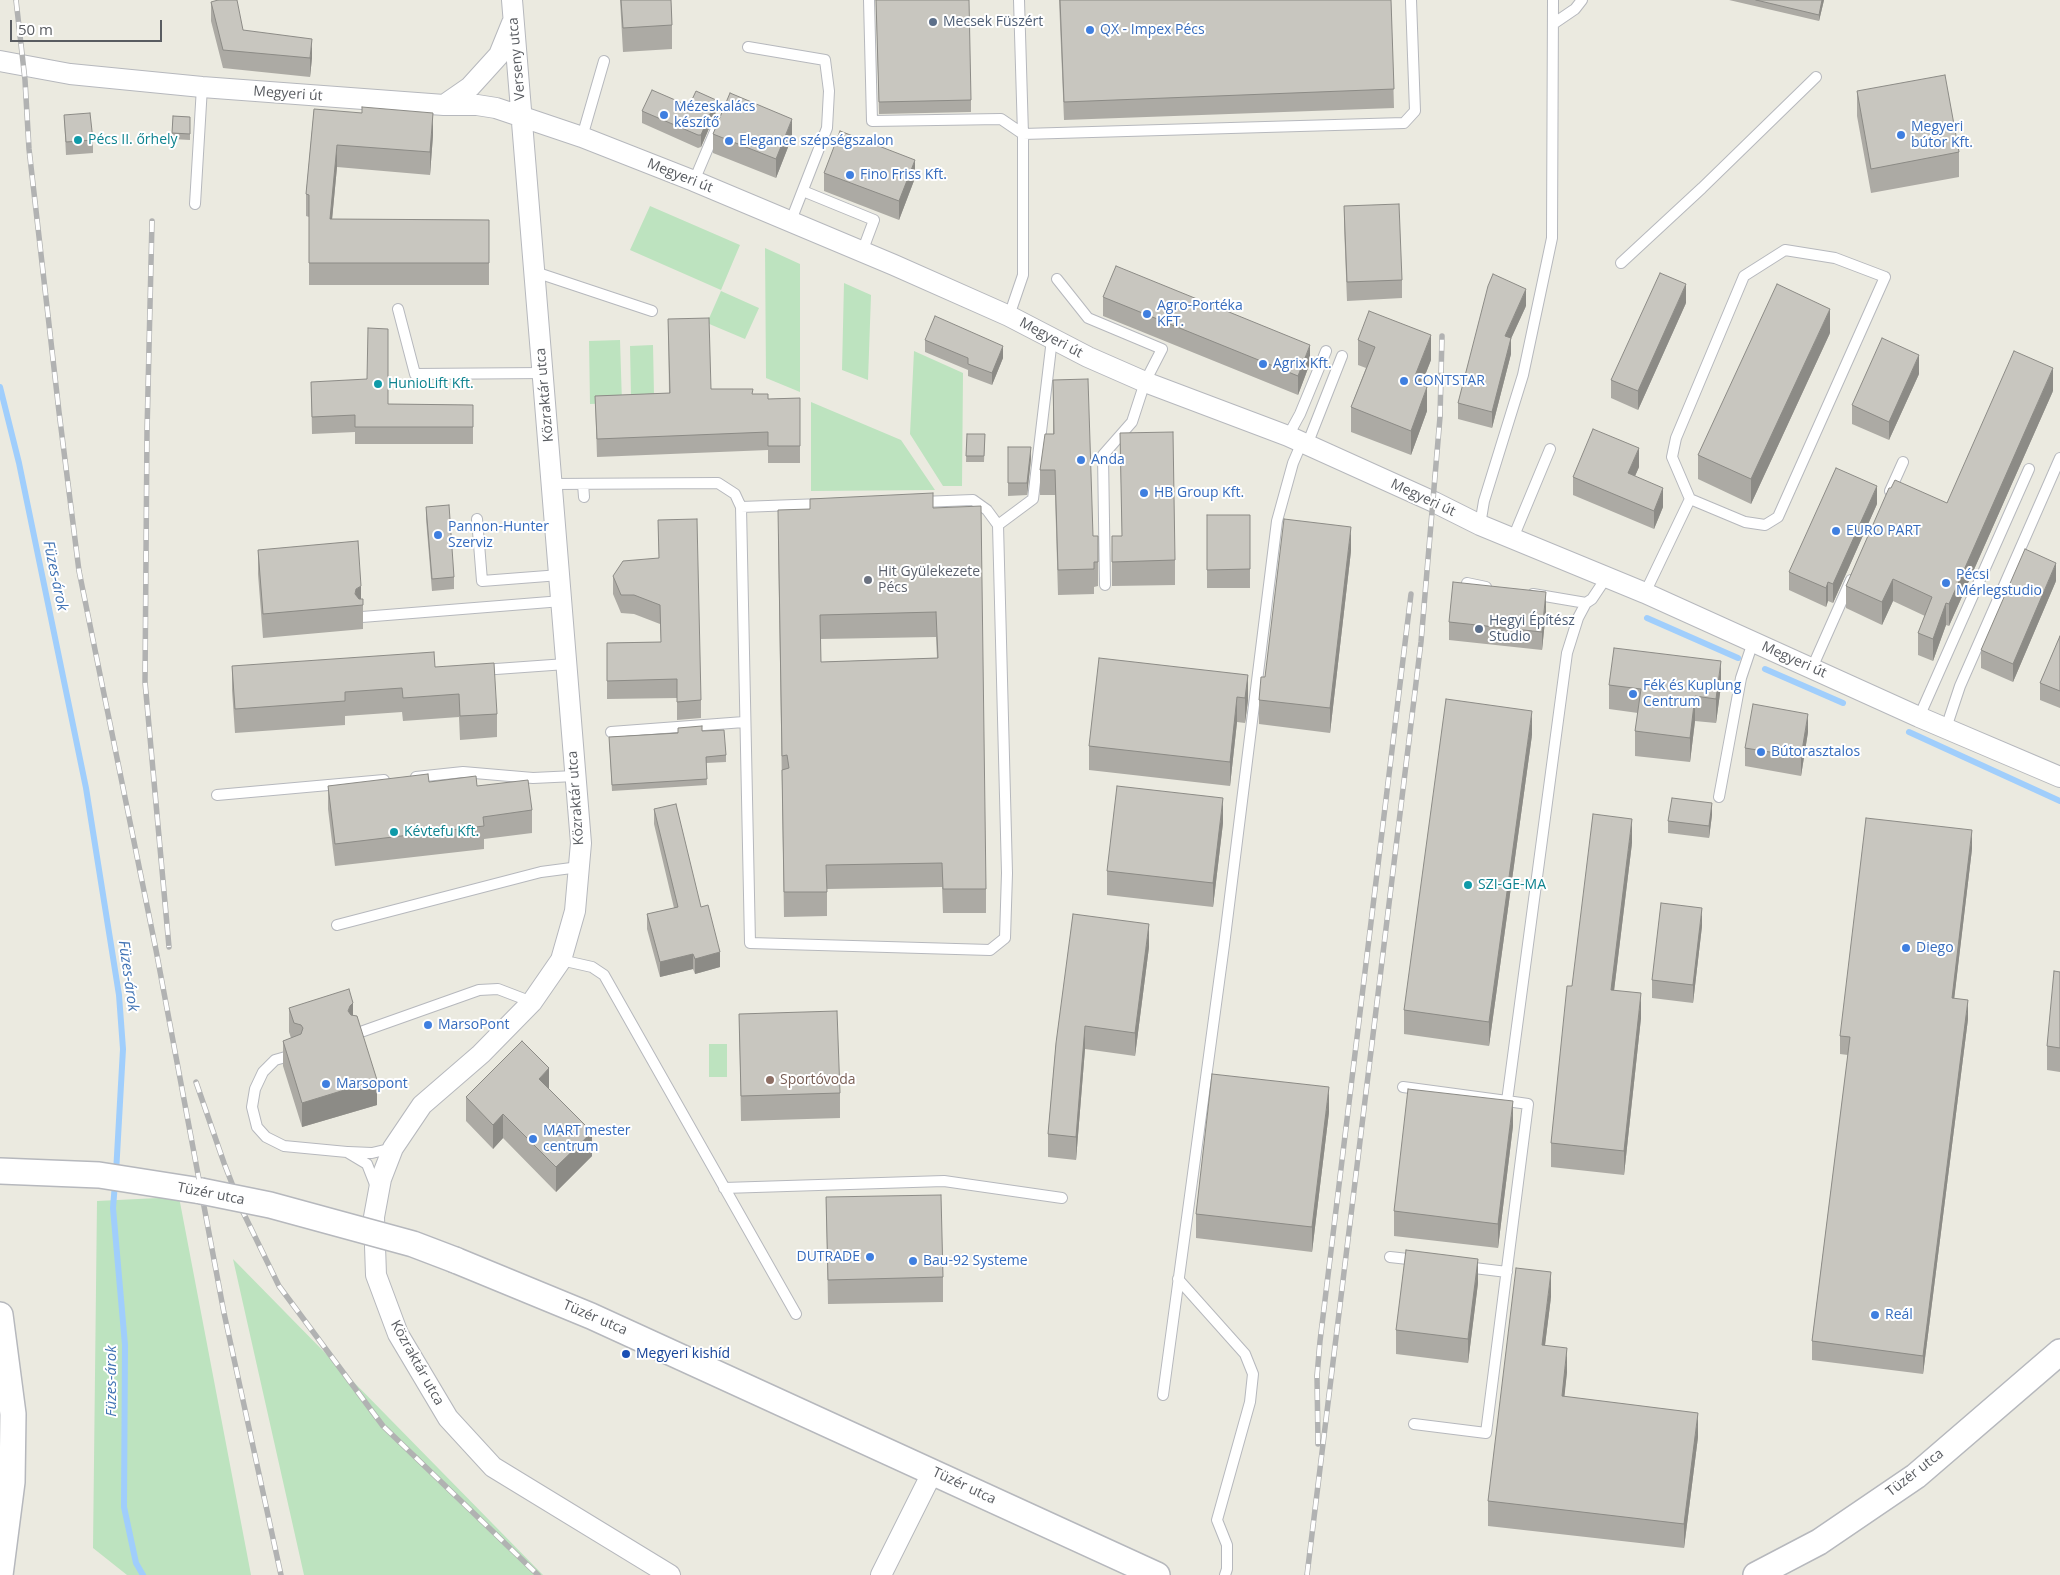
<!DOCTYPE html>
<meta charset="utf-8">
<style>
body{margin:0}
#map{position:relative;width:2060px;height:1575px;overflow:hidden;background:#ebeae0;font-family:"Open Sans",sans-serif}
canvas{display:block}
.scale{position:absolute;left:10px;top:20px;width:152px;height:22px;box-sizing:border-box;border:2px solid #595c61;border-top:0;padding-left:6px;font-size:15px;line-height:18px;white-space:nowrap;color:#595c61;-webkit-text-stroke:4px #fff;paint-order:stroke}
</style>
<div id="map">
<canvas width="2060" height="1575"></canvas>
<div class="scale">50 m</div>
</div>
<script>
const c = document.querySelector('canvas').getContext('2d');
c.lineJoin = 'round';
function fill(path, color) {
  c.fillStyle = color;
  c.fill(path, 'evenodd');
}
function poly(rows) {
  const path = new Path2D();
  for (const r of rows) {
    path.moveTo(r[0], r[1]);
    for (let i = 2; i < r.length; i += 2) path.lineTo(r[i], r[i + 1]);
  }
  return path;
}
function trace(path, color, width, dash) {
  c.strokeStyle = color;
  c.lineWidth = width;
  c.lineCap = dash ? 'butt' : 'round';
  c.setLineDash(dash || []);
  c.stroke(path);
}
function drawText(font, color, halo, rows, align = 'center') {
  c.font = font + ' "Open Sans",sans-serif';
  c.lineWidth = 4;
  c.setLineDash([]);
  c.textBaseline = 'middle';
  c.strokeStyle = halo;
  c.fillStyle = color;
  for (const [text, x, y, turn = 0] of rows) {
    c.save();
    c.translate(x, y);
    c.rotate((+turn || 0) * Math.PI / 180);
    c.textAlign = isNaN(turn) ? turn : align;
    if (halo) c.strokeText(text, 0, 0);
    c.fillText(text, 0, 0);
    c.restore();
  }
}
fill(poly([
 [650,206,740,245,721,290,630,250],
 [765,248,800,264,800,392,766,378],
 [844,283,871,295,868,380,842,370],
 [721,291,759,308,745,339,707,323],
 [620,340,622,403,590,404,589,341],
 [653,345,654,395,631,396,630,346],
 [914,351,963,373,962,486,943,486,910,434],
 [811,402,901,440,935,490,811,491],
 [709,1044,727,1044,727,1077,709,1077],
 [179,1197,251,1575,127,1575,93,1548,97,1201],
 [233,1259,543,1575,304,1575]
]), '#bde3bf');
trace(poly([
 [0,387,19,463,86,788,119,995,123,1049,116,1173],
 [1647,618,1738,658],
 [1765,669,1843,703],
 [1909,732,2060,801],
 [115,1183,113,1208,125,1345,124,1507,136,1563,143,1575]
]), '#a0cefc', 6);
const service = poly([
 [869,0,872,121,1001,119,1023,134,1404,123,1415,111,1411,0],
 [1553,24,1575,9,1582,0],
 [748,47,825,60,829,91,827,128,790,223],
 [582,137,604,61],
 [694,181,719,122],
 [803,191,874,220,862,252],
 [195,204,202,87],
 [1621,263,1702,188,1816,77],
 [535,272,652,311],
 [1057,279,1088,318,1162,349,1145,382,1132,422,1103,455,1105,585],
 [398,309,415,374,543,373],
 [1009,316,1023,275,1023,134,1019,0],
 [1288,436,1300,414,1326,351],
 [1307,445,1342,356],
 [552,484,718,483,735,494,741,507,750,943,990,950,1005,938,1007,873,998,525,987,510,973,500,921,502],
 [583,484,584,497],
 [1890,491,1903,462],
 [741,507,822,504],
 [477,519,482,581,560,575],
 [998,525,1033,499,1052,339],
 [1480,525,1484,501,1523,375,1552,238,1553,0],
 [1513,538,1550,449],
 [1467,583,1486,587],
 [1645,593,1690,499,1745,522,1765,525,1778,517,1885,277,1835,258,1785,250,1744,276,1676,438,1672,457,1690,499],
 [1533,594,1586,603],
 [362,617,562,601],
 [1812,668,1851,580],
 [482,670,566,664],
 [1919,717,2029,469],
 [1946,728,1960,686,2060,458],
 [611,732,744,722],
 [416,777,463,772,533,778,575,776],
 [217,795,384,780],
 [1719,797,1741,678,1753,642],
 [337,925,541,872,579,867],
 [561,960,592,967,604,975,796,1314],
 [355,1034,479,990,498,989,532,1002],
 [296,1054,275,1060,263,1072,255,1089,252,1107,257,1127,266,1137,284,1146,347,1152,367,1164,376,1187],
 [1403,1087,1507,1101,1567,653,1578,618,1586,603,1592,599,1606,578],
 [348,1152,372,1153,393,1148],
 [724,1188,944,1181,1062,1198],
 [1390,1257,1417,1260],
 [1466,1267,1507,1272],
 [1178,1279,1245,1354,1253,1374,1250,1402,1217,1520,1227,1545,1227,1569,1225,1575],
 [1163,1395,1224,945,1277,521,1293,463,1302,442],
 [1414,1424,1486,1433,1528,1104,1507,1101]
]);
const minor = poly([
 [512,0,581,843,575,911,561,960,532,1002,481,1054,422,1105,393,1148,381,1179,374,1217,376,1275,398,1334,448,1418,493,1467,670,1575],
 [0,61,70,74,202,87,444,105,477,105,496,108,582,137,694,181,894,265,1009,316,1088,357,1145,382,1288,436,1434,502,1480,525,1645,593,1919,717,2060,777],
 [444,105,470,87,499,55,512,23],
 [881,1575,933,1471]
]);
const tertiary = poly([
 [0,1171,99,1175,201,1191],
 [455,1260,591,1316,1157,1575],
 [0,1315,13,1414,12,1482,0,1575],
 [1756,1575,1819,1542,1916,1476,2060,1352]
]);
trace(service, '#b6b8bd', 12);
trace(minor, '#b6b8bd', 22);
trace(tertiary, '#b6b8bd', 28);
trace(service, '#fff', 10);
trace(minor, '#fff', 20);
trace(tertiary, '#fff', 25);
const rail = poly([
 [16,0,25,80,29,149,59,412,79,571,156,950,224,1313,281,1575],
 [152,221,147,432,145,682,169,947],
 [196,1082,224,1163,243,1212,279,1286,383,1426,538,1575],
 [1318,1444,1317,1376,1320,1341,1411,594],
 [1307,1575,1421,642,1440,417,1442,336]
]);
trace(rail, '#b1b2b2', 5.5);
trace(rail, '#fff', 4, [11]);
const tertiaryBridge = poly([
 [201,1191,270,1205,413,1244,455,1260]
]);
trace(tertiaryBridge, '#b6b8bd', 28, []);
trace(tertiaryBridge, '#fff', 25);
fill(poly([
 [620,0,671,0,672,25,672,49,623,52],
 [876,0,971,100,971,112,879,114],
 [1059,0,1391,0,1394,108,1064,120],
 [1729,0,1824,0,1819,21],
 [211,2,243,30,312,58,310,77,223,68,211,21],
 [1857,91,1959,152,1959,177,1871,193,1857,116],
 [689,106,716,112,701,147,698,148,642,123,642,111],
 [314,109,433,135,430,175,337,167,332,219,489,220,489,285,309,285,309,217,306,216,306,194],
 [64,115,93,140,93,153,66,155],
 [173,116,190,117,190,140,172,139],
 [713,134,792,137,776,178,713,153],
 [824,173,915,178,899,220,824,191],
 [1344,206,1402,280,1402,298,1347,301,1344,225],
 [1103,297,1310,363,1298,395,1103,316],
 [1686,303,1638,410,1611,398,1611,380],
 [1526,306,1511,338,1511,354,1492,428,1458,419,1458,403],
 [668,319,711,389,753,394,768,399,800,398,800,463,768,463,768,450,597,457,595,396,669,393],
 [1830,333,1751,504,1698,479,1698,455],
 [925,340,1003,358,992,385,968,376,968,370,925,352],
 [1358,340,1431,360,1421,385,1427,411,1411,455,1351,432,1351,407,1366,368,1358,365],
 [1919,374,1889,440,1852,424,1852,405],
 [1053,380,1093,536,1098,562,1098,586,1094,587,1094,594,1058,595,1055,495,1040,495,1040,470,1053,434],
 [311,382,388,404,473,405,473,444,355,444,355,432,312,434],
 [2053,391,1949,626,1946,625,1933,661,1918,655,1918,633,1925,616,1893,601,1882,625,1846,608,1846,586,1947,503],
 [1120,433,1175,560,1175,585,1112,586,1112,536,1122,536],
 [967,434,985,434,984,462,966,462],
 [1008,447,1031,459,1027,495,1008,496],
 [1639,467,1635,476,1663,507,1654,529,1573,495,1573,477],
 [1877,504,1833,603,1828,601,1826,607,1789,590,1789,572],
 [426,507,454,577,454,589,432,591,426,519],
 [933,508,986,889,986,913,943,913,942,887,827,889,827,916,784,917,778,534],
 [936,637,937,658,821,662,820,639],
 [1207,515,1250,515,1250,588,1207,588],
 [658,520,701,700,701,718,677,720,677,698,607,699,607,643,661,642,660,624,634,614,621,613,613,594,613,576,659,558],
 [258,550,361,599,363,605,363,629,263,638,258,574],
 [1351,551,1330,733,1259,724,1259,700,1265,677],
 [2056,581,2013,682,1981,668,1981,650],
 [1546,611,1542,650,1449,640,1449,622],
 [2060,636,2060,708,2040,700,2040,683],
 [232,666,435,667,497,714,497,737,460,740,459,717,403,721,402,712,345,716,345,725,235,733,232,690],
 [1248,675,1248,700,1245,723,1237,722,1230,786,1089,770,1089,746],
 [1609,685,1721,686,1716,723,1695,721,1690,762,1635,756,1635,731,1638,713,1609,709],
 [702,731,726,755,726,762,706,763,707,785,612,791,609,737],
 [1808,732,1801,776,1745,766,1745,748],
 [1532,735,1489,1046,1404,1034,1404,1010],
 [429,782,477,786,532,810,532,833,484,839,484,849,335,866,328,809,328,786],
 [654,809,701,907,720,967,695,974,693,969,660,977,647,929,647,914,674,908,654,824],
 [1712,815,1709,838,1668,833,1668,821],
 [1223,823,1213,907,1107,895,1107,871],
 [1632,843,1614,991,1641,1018,1624,1175,1551,1167,1551,1143,1572,986],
 [1972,849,1954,999,1968,1019,1923,1374,1812,1360,1812,1341,1848,1055,1840,1054,1840,1036],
 [1702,926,1693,1003,1652,998,1652,980],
 [1149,947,1135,1056,1085,1049,1076,1160,1048,1157,1048,1134,1056,1043],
 [2060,972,2060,1072,2047,1070,2047,1046],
 [289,1008,353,1015,377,1105,302,1127,283,1066,283,1041,291,1038,289,1032],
 [739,1014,840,1093,840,1118,741,1121],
 [549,1089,592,1156,556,1192,503,1138,493,1149,466,1121,466,1097],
 [1329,1112,1312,1252,1196,1238,1196,1214],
 [1513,1126,1498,1248,1394,1236,1394,1211],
 [826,1197,943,1277,943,1302,828,1304],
 [1478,1283,1468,1363,1396,1354,1396,1330],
 [1551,1297,1545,1345,1567,1372,1564,1396,1698,1437,1684,1548,1488,1526,1488,1501]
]), '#acaaa4');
fill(poly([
 [1822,0,1824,0,1819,21,1819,15],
 [312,39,312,58,310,77,310,58],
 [716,100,716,112,701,147,701,135],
 [433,113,433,135,430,175,430,152],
 [792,119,792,137,776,178,776,159],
 [337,145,337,167,330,241,330,219],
 [915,160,915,178,899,220,899,201],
 [1686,284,1686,303,1638,410,1638,391],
 [1526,289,1526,306,1505,352,1505,336],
 [1830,309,1830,333,1751,504,1751,479],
 [1431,335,1431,360,1413,406,1413,381],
 [1511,338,1511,354,1492,428,1492,412],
 [1310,345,1310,363,1298,395,1298,376],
 [1003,346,1003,358,992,385,992,373],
 [1919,355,1919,374,1889,440,1889,422],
 [2053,368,2053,391,1949,626,1949,604],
 [1427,387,1427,411,1411,455,1411,431],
 [1031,447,1031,459,1027,495,1027,483],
 [1639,448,1639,467,1628,492,1628,473],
 [1877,486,1877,504,1833,603,1833,584],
 [1663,488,1663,507,1654,529,1654,511],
 [1351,527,1351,551,1330,733,1330,708],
 [2056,563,2056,581,2013,682,2013,664],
 [1893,579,1893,601,1882,625,1882,602],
 [1828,582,1828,601,1826,607,1826,588],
 [361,586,361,605,355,594,356,589],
 [1546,592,1546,611,1542,650,1542,632],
 [1946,603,1946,625,1933,661,1933,639],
 [1721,661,1721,686,1716,723,1716,699],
 [1248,675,1248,700,1245,723,1245,698],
 [1695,696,1695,721,1690,762,1690,738],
 [1237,697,1237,722,1230,786,1230,762],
 [1532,711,1532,735,1489,1046,1489,1022],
 [1808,714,1808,732,1801,776,1801,757],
 [1223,798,1223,823,1213,907,1213,883],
 [1712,803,1712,815,1709,838,1709,826],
 [1632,819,1632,843,1611,1015,1611,990],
 [1972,830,1972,849,1952,1017,1952,998],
 [1702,908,1702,926,1693,1003,1693,985],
 [1149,924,1149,947,1135,1056,1135,1033],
 [720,952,720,967,695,974,695,959],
 [693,954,693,969,660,977,660,962],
 [1641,993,1641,1018,1624,1175,1624,1151],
 [1968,1000,1968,1019,1923,1374,1923,1356],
 [353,1003,353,1027,348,1011,350,1006],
 [1085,1026,1085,1049,1076,1160,1076,1137],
 [549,1068,549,1093,539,1079],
 [377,1080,377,1105,302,1127,302,1103],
 [1329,1087,1329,1112,1312,1252,1312,1227],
 [1513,1101,1513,1126,1498,1248,1498,1224],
 [503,1114,503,1138,493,1149,493,1125],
 [592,1132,592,1156,556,1192,556,1167],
 [1478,1259,1478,1283,1468,1363,1468,1339],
 [1551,1272,1551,1297,1542,1369,1542,1345],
 [1567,1348,1567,1372,1562,1420,1562,1396],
 [1698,1413,1698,1437,1684,1548,1684,1524]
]), '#8c8b86');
const building = poly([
 [218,0,237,0,243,30,312,39,310,58,223,50,211,2,218,0],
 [621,0,671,0,672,25,623,28,621,0],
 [876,0,969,0,971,100,879,102,876,0],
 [1060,0,1391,0,1394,89,1064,102,1060,0],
 [1756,0,1822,0,1819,15,1756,0],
 [1945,75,1959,152,1871,169,1857,91,1945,75],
 [652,90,689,106,696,91,716,100,701,135,698,135,642,111,652,90],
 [730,93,792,119,776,159,713,134,730,93],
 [362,107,433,113,430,152,337,145,330,219,489,220,489,263,309,263,309,195,306,194,314,109,362,113,362,107],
 [90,113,93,140,66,142,64,115,90,113],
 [173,116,190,117,190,134,172,133,173,116],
 [840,131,915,160,899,201,824,173,840,131],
 [1399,204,1402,280,1347,282,1344,206,1399,204],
 [1116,266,1310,345,1298,376,1103,297,1116,266],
 [1660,273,1686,284,1638,391,1611,380,1660,273],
 [1493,274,1526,289,1505,336,1511,338,1492,412,1458,403,1488,286,1493,274],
 [1777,284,1830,309,1751,479,1698,455,1777,284],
 [1369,311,1431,335,1413,381,1427,387,1411,431,1351,407,1375,347,1358,340,1369,311],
 [935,316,1003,346,992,373,968,364,968,358,925,340,935,316],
 [709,318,711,389,753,389,752,394,768,394,768,399,800,398,800,446,768,446,768,432,597,439,595,396,670,393,668,319,709,318],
 [368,328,388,329,388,404,473,405,473,427,355,427,355,415,312,417,311,382,367,379,368,328],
 [1882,338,1919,355,1889,422,1852,405,1882,338],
 [2014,351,2053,368,1949,604,1946,603,1933,639,1918,633,1932,597,1893,579,1882,602,1846,586,1889,488,1891,488,1895,480,1947,503,2014,351],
 [1088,379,1093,536,1098,536,1098,562,1094,562,1094,569,1058,570,1055,470,1040,470,1045,434,1054,434,1053,380,1088,379],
 [1593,429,1639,448,1628,473,1663,488,1654,511,1573,477,1593,429],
 [1173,432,1175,560,1112,562,1112,536,1122,536,1120,433,1173,432],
 [967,434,985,434,984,456,966,456,967,434],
 [1008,447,1031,447,1027,483,1008,483,1008,447],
 [1836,468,1877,486,1833,584,1828,582,1826,588,1789,572,1836,468],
 [933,493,933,508,981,506,986,889,943,889,942,863,826,865,827,892,784,892,782,770,789,768,787,755,782,756,778,510,810,509,810,499,933,493],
 [936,612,938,658,821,662,820,615,936,612],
 [449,505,454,577,432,579,426,507,449,505],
 [1207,515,1250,515,1250,569,1207,570,1207,515],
 [697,519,701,700,677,702,677,679,607,681,607,643,661,642,660,605,634,595,621,595,613,576,623,561,659,558,658,520,697,519],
 [1284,519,1351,527,1330,708,1259,700,1261,677,1265,677,1284,519],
 [358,541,361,586,356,589,355,594,359,599,363,599,363,605,263,614,258,550,358,541],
 [2025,549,2056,563,2013,664,1981,650,2025,549],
 [1453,582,1546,592,1542,632,1449,622,1453,582],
 [2060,636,2060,691,2040,683,2060,636],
 [1614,648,1721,661,1716,699,1695,696,1690,738,1635,731,1641,689,1609,685,1614,648],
 [434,652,435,667,494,663,497,714,460,716,459,694,403,698,402,688,345,692,345,701,235,709,232,666,434,652],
 [1099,658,1248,675,1245,698,1237,697,1230,762,1089,746,1099,658],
 [1446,699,1532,711,1489,1022,1404,1010,1446,699],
 [1753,704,1808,714,1801,757,1745,748,1753,704],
 [702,726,702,731,724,730,726,755,706,757,707,779,612,785,609,737,678,733,678,728,702,726],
 [428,774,429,782,476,776,477,786,528,780,532,810,483,817,484,826,335,844,328,786,428,774],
 [1117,786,1223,798,1213,883,1107,871,1117,786],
 [1672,798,1712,803,1709,826,1668,821,1672,798],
 [676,804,701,907,708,905,720,952,695,959,693,954,660,962,647,914,678,907,654,809,676,804],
 [1593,814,1632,819,1611,990,1641,993,1624,1151,1551,1143,1567,986,1572,986,1593,814],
 [1866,818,1972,830,1952,998,1968,1000,1923,1356,1812,1341,1850,1037,1840,1036,1866,818],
 [1661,903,1702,908,1693,985,1652,980,1661,903],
 [1073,914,1149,924,1135,1033,1085,1026,1076,1137,1048,1134,1056,1043,1073,914],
 [2054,971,2060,972,2060,1048,2047,1046,2054,971],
 [349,989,353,1003,350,1006,348,1011,351,1015,357,1016,377,1080,302,1103,283,1041,301,1034,303,1028,301,1025,294,1023,289,1008,349,989],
 [837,1011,840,1093,741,1096,739,1014,837,1011],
 [522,1041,549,1068,539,1079,592,1132,556,1167,503,1114,493,1125,466,1097,522,1041],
 [1212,1074,1329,1087,1312,1227,1196,1214,1212,1074],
 [1408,1089,1513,1101,1498,1224,1394,1211,1408,1089],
 [941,1195,943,1277,828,1280,826,1197,941,1195],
 [1406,1250,1478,1259,1468,1339,1396,1330,1406,1250],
 [1516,1268,1551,1272,1542,1345,1567,1348,1562,1396,1698,1413,1684,1524,1488,1501,1516,1268]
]);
fill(building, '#c8c6bf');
trace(building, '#8c8b86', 1);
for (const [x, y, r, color] of [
 [933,22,5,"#5c6f8a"],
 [1090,30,5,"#3f7fe0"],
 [664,115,5,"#3f7fe0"],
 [1901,135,5,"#3f7fe0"],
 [78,140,5,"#0f9aa8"],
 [729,141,5,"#3f7fe0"],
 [850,175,5,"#3f7fe0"],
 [1147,314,5,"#3f7fe0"],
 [1263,364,5,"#3f7fe0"],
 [1404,381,5,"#3f7fe0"],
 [378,384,5,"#0f9aa8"],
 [1081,460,5,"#3f7fe0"],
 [1144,493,5,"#3f7fe0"],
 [1836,531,5,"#3f7fe0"],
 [438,535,5,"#3f7fe0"],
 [868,580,5,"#6b7280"],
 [1946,583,5,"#3f7fe0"],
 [1479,629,5,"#5c6f8a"],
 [1633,694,5,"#3f7fe0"],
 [1761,752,5,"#3f7fe0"],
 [394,832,5,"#0f9aa8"],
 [1468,885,5,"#0f9aa8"],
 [1906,948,5,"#3f7fe0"],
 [428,1025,5,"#3f7fe0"],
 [770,1080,5,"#8d6e63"],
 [326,1084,5,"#3f7fe0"],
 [533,1139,5,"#3f7fe0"],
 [870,1257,5,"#3f7fe0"],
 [913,1261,5,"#3f7fe0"],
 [1875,1315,5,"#3f7fe0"],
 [626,1354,5,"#1a4fb4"]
]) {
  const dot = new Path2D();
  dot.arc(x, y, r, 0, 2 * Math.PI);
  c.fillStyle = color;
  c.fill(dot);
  trace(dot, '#fff', 2);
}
drawText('14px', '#4e5e75', '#fff', [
 ["Mecsek Füszért",943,22],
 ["Hegyi Építész",1489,621],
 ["Studio",1489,637]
], 'left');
drawText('14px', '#366cbe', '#fff', [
 ["QX - Impex Pécs",1100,30],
 ["Mézeskalács",674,107],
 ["készítő",674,123],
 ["Megyeri",1911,127],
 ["bútor Kft.",1911,143],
 ["Elegance szépségszalon",739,141],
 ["Fino Friss Kft.",860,175],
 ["Agro-Portéka",1157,306],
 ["KFT.",1157,322],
 ["Agrix Kft.",1273,364],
 ["CONTSTAR",1414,381],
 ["Anda",1091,460],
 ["HB Group Kft.",1154,493],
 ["Pannon-Hunter",448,527],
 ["Szerviz",448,543],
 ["EURO PART",1846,531],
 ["Pécsi",1956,575],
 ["Mérlegstudio",1956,591],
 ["Fék és Kuplung",1643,686],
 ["Centrum",1643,702],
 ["Bútorasztalos",1771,752],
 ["Diego",1916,948],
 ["MarsoPont",438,1025],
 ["Marsopont",336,1084],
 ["MART mester",543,1131],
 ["centrum",543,1147],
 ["DUTRADE",860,1257,"right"],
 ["Bau-92 Systeme",923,1261],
 ["Reál",1885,1315]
], 'left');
drawText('14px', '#595c61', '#fff', [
 ["Verseny utca",517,59,-95],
 ["Megyeri út",288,94,4],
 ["Megyeri út",680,176,22],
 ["Megyeri út",1051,338,28],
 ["Közraktár utca",545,395,-95],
 ["Megyeri út",1423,498,25],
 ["Megyeri út",1794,660,24],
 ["Közraktár utca",576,798,-94],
 ["Tüzér utca",211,1194,11],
 ["Tüzér utca",595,1318,23],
 ["Közraktár utca",417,1363,61],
 ["Tüzér utca",1915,1473,-38],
 ["Tüzér utca",964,1486,25]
]);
drawText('14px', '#0d838f', '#fff', [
 ["Pécs II. őrhely",88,140],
 ["HunioLift Kft.",388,384],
 ["Kévtefu Kft.",404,832],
 ["SZI-GE-MA",1478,885]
], 'left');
drawText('14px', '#5b616d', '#fff', [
 ["Hit Gyülekezete",878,572],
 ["Pécs",878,588]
], 'left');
drawText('14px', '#785e54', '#fff', [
 ["Sportóvoda",780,1080]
], 'left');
drawText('14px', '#164399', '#fff', [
 ["Megyeri kishíd",636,1354]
], 'left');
drawText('italic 15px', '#4173b4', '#fff', [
 ["Füzes-árok",55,576,78],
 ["Füzes-árok",128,976,82],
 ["Füzes-árok",112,1381,-90]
]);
</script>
